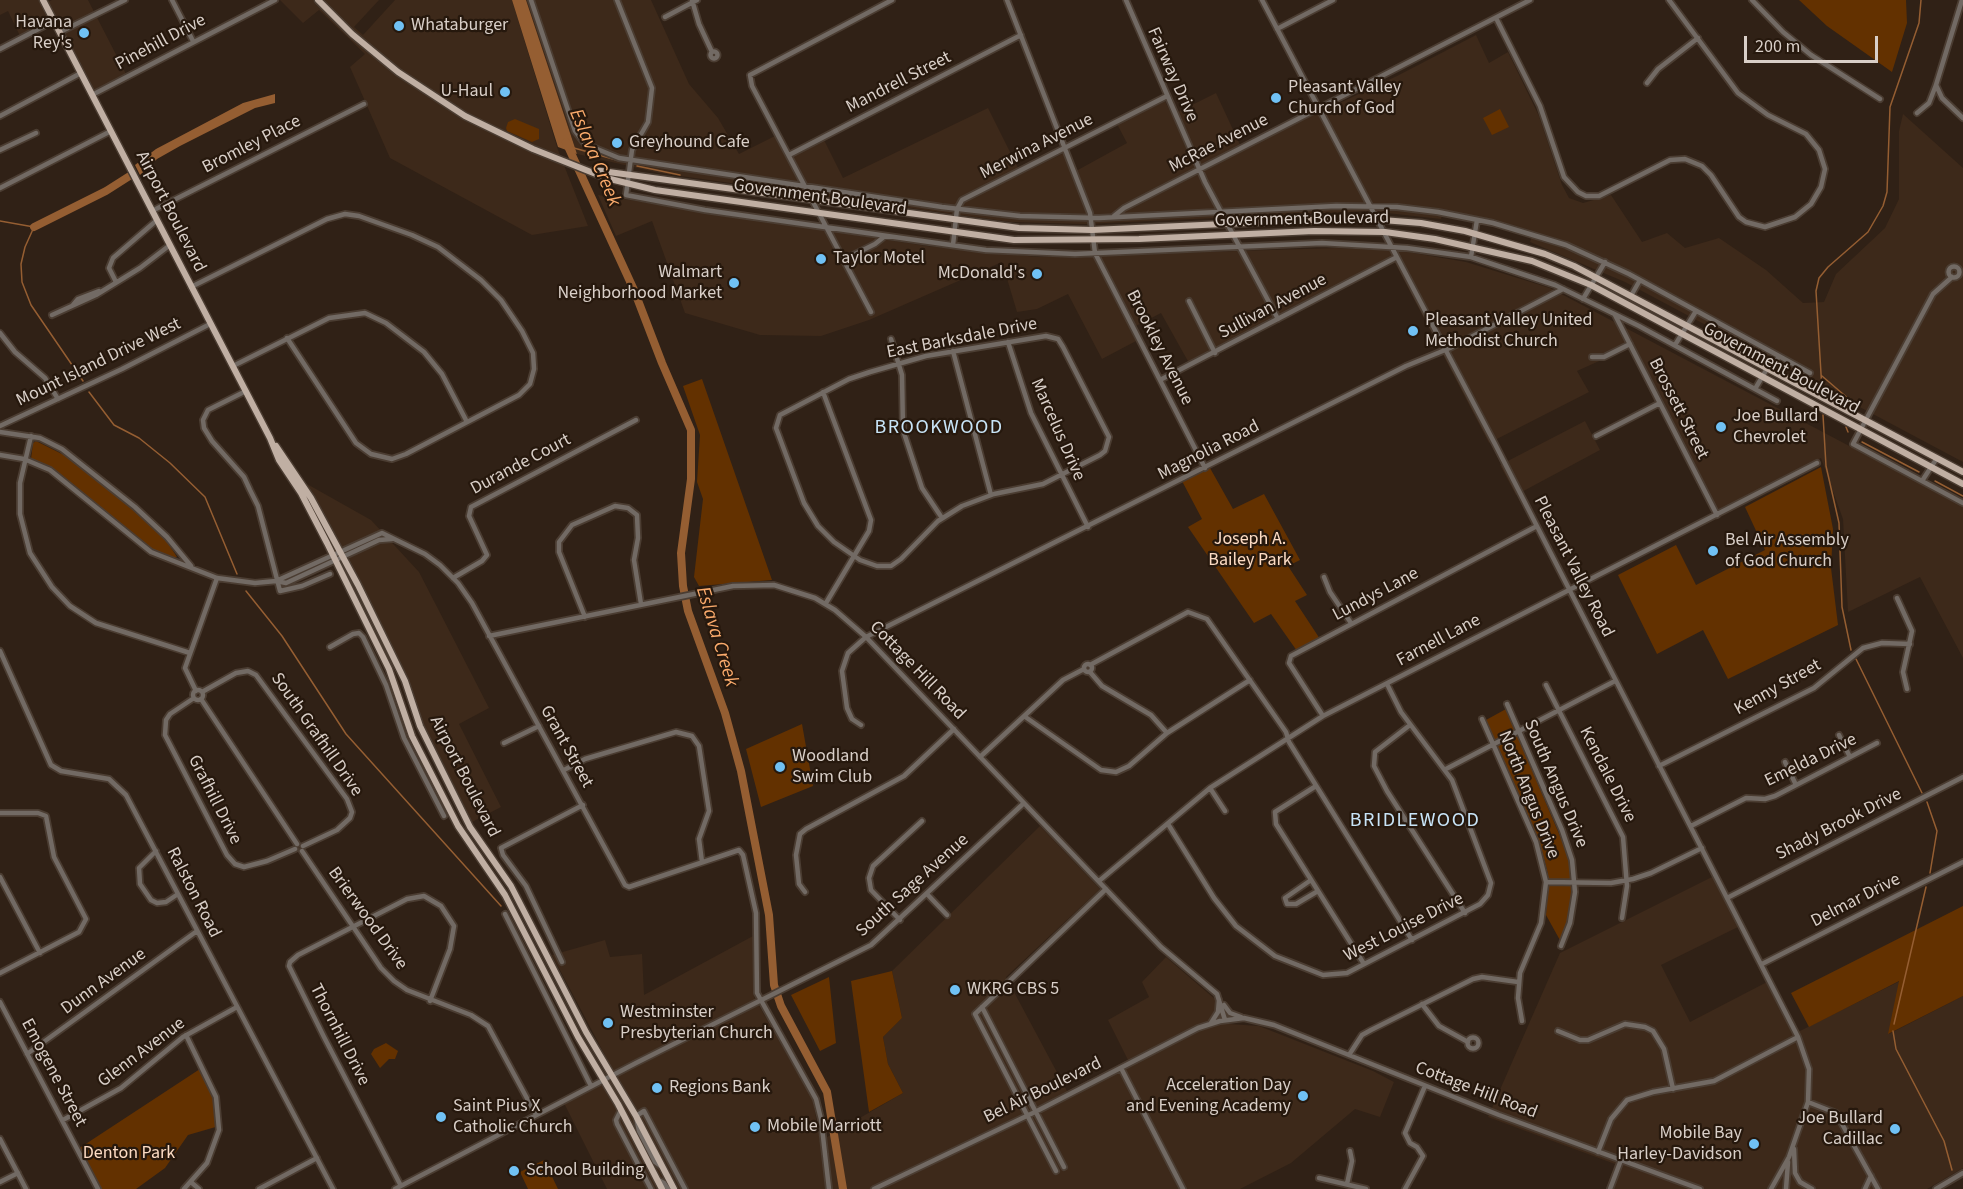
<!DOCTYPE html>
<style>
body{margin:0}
#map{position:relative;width:1963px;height:1189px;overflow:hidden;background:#302116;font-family:"Source Sans 3",sans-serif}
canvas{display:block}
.scale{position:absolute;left:1744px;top:36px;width:134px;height:27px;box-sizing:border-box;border:3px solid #d9cfc8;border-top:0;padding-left:8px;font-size:18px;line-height:21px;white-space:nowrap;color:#d9cfc8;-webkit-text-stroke:4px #26180d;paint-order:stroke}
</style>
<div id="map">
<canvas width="1963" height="1189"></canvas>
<div class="scale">200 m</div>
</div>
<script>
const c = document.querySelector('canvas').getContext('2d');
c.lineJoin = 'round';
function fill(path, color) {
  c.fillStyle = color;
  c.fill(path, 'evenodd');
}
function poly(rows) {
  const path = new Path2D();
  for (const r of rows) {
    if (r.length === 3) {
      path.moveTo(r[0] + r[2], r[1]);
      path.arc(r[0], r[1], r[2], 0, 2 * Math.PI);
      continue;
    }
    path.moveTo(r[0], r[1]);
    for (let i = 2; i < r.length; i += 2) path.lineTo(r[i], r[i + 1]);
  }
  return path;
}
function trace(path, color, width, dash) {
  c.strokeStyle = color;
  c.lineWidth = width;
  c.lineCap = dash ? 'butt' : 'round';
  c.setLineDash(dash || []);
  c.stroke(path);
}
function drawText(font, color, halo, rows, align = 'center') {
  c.font = font + ' "Source Sans 3",sans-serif';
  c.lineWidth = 4.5;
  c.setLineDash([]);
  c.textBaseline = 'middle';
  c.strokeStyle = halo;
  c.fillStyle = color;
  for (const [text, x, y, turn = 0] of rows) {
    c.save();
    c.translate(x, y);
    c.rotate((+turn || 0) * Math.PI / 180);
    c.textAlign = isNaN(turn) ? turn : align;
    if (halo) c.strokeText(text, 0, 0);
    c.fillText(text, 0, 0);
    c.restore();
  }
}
fill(poly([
 [0,0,39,0,42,5,52,0,88,0,126,74,88,94,50,22,20,36,8,11,0,15],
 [280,0,379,0,354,27,363,35,395,0,512,0,558,150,588,226,532,235,390,158,350,67,365,54,319,10,303,23],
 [526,0,651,0,689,84,718,118,739,154,777,135,788,158,824,140,843,178,988,108,1021,174,1068,151,1076,171,1127,143,1117,124,1165,101,1172,115,1216,93,1242,149,1397,76,1476,35,1489,63,1508,52,1539,116,1562,185,1569,198,1583,203,1611,195,1642,242,1667,233,1685,248,1719,238,1766,270,1803,303,1824,302,1836,274,1885,228,1899,199,1899,131,1903,114,1963,168,1963,462,1625,282,1530,242,1533,233,1443,212,1441,219,1369,211,1085,224,1011,222,659,173,577,154],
 [598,195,927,246,1038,257,1336,248,1402,251,1466,262,1550,288,1963,506,1963,658,1920,577,1848,612,1843,519,1821,458,1713,514,1628,348,1577,371,1589,392,1489,443,1392,257,1189,363,1161,313,1130,329,1136,341,1102,359,1068,294,1037,309,1017,312,1002,262,869,320,821,336,760,335,685,313,652,221,616,236],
 [1585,421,1600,450,1516,495,1500,465],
 [307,484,371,520,419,572,489,708,459,724,501,807,472,822,421,719,408,679,343,548],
 [1040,826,1100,889,1006,977,1067,1091,1128,1060,1108,1020,1149,997,1142,982,1166,957,1216,1000,1229,1024,1259,1026,1373,1071,1394,1082,1380,1117,1355,1109,1291,1163,1240,1189,607,1189,564,1103,617,1078,552,955,605,940,610,957,642,954,644,995,753,936,754,997,813,1100,820,1141,903,1093,888,1064,883,1037,902,1018,892,971],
 [1714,876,1740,926,1661,965,1690,1022,1767,982,1794,1034,1900,981,1889,1034,1963,996,1963,1168,1927,1189,1606,1189,1615,1164,1488,1117,1560,953]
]), '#3d291a');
fill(poly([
 [1799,0,1906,0,1907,23,1892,72,1827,26],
 [1500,109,1509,127,1492,135,1483,118],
 [515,119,539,129,539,139,532,142,507,131,506,128,508,122],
 [702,379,772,580,699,586,694,577,703,499,697,482,700,435,683,386],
 [36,441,72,459,162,534,177,557,173,559,150,549,60,474,31,459,33,443],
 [1821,467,1833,529,1831,568,1838,625,1728,679,1703,630,1657,654,1618,575,1676,545,1696,585,1765,550,1745,507],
 [1210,468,1233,509,1264,494,1300,560,1288,566,1307,595,1295,601,1320,639,1297,651,1271,614,1254,623,1188,527,1202,519,1182,481],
 [1506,709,1568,855,1571,869,1571,910,1561,942,1546,915,1548,874,1542,851,1486,720],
 [802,724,813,786,761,807,746,749],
 [1963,906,1963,996,1888,1034,1899,981,1809,1027,1791,993],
 [892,971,902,1018,883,1037,888,1064,903,1093,869,1112,851,981],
 [829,977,836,1043,820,1051,791,995],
 [386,1043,398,1051,395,1059,389,1059,380,1068,371,1054,374,1049],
 [203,1067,216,1097,219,1126,188,1135,165,1168,136,1189,98,1189,78,1149],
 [544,1160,558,1189,528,1189,520,1172]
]), '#633100');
fill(poly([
 [512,0,526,0,577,154,558,147],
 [275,94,275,103,255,108,180,146,157,159,140,175,135,165,156,149,243,103]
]), '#955e32');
trace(poly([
 [574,148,620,161],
 [637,166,680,175],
 [0,221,34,227,25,247,21,264,22,282,31,305,83,381],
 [1822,376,1850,400],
 [1822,390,1816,291,1819,278,1828,267,1868,232,1883,206,1887,192,1890,107,1919,23,1921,0],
 [89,392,114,425,139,438,170,463,205,497,237,574],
 [1823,415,1826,466,1839,523,1842,607,1851,650],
 [1846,427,1848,432],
 [1862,442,1919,472],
 [1935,481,1963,496],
 [246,591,282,636,346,734,501,906],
 [1856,659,1922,793],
 [1927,802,1937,831,1930,873],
 [1894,1024,1926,887],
 [1893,1031,1896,1049,1944,1141,1952,1170]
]), '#955e32', 1.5);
trace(poly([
 [566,142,634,290,662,363,691,430,691,479,681,553,683,586,688,611,725,713,741,771,769,915,774,985,781,1006,827,1092,843,1189],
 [34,227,106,191,128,177]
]), '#955e32', 8);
const minor = poly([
 [172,0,193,41],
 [531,0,575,131,585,144,619,158,942,207,1020,216,1099,218,1336,206,1397,207,1438,212,1493,223,1566,245,1629,274,1810,373],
 [617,0,652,88,648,122,632,150,626,195,705,210,986,250,1075,254,1322,243,1407,248,1471,257,1555,285,1639,326,1777,401],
 [692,0,699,24,712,52],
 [1007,0,1090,213,1095,253,1205,468],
 [1126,0,1205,182,1278,319],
 [1262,0,1495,444,1798,1037,1809,1069,1808,1102,1789,1157,1771,1189],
 [1752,0,1783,32,1811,55,1880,99],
 [665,17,697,0],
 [1496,18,1540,106,1564,177,1578,192,1586,196,1599,196,1670,160,1685,159,1702,166,1711,175,1739,217,1746,222,1765,227,1795,217,1811,204,1821,187,1825,169,1819,150,1806,134,1768,115,1738,93,1669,0],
 [1277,29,1333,0],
 [60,32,125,0],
 [0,49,54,21],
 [714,55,3.5],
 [1647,83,1658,69,1698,38],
 [1936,85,1942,98,1963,118],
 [92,95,275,0],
 [1917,113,1929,103,1936,85,1962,0],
 [0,116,81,73],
 [0,150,36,133],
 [789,155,1021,35],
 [0,188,111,131],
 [152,211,364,104],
 [1114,216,1124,208,1530,0],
 [953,245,957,209,962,200,1167,96],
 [1471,257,1477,220],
 [845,259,875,244,885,236],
 [1954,272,5.5],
 [1952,277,1933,294,1853,444,1963,503],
 [116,282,109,268,113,258,157,220],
 [191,287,327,219,345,214,359,216,412,235,438,247,481,280,501,300,522,331,533,353,534,369,530,384,519,395,406,454,392,459,371,454,356,443,287,338],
 [1632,294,1640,280],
 [1583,299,1605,262],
 [1189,301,1215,353],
 [73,305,78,299,99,291],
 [871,312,752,86,750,75,892,0],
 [52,315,96,295,140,268,170,245],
 [1615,315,1717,515],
 [0,333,15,352,45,378,58,399],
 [1046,336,1058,339,1063,347,1109,437,1105,451,1100,455,1043,484,994,494,962,506,938,521,901,559,891,566,877,566,860,560,834,542,818,526,804,503,776,428,780,415,849,379,870,372,926,356,1046,336],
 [891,339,902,375,903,430,922,488,942,518],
 [1008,342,1031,413,1088,527],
 [1675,345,1696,311],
 [953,351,991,495],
 [1592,357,1604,357,1630,344],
 [233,366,329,318,365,313,386,323,424,352,442,374,467,422],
 [1772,369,1779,356],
 [1160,380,1397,257],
 [1755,389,1768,367],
 [246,391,208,410,203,420,204,428,212,441,244,477,250,490,258,506,280,591,302,586,330,574],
 [823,392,871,520,869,531,826,603],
 [0,426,122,369,210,324],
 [0,432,40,438,62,449,135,507,167,537,191,566],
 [31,436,20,483,20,514,30,553,52,587,70,606,96,623,190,653],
 [1596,436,1660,403],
 [0,455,24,459,50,470,151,552,217,578,255,583,276,581,382,533,425,554,440,565,458,583,472,603,625,885,629,887,739,850,743,855,756,913,757,993,816,1099,821,1119,829,1189],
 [1922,481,1937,458],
 [1324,577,1330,592,1351,623],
 [453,578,482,561,487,555,469,516,471,507,636,420],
 [276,581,286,583,379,540,392,539],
 [1897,598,1912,631,1903,672,1907,689],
 [585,617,559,552,559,542,572,525,615,506,628,508,637,515,638,538,634,560,641,604],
 [489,636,733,586,774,585,815,598,835,610,866,637,1161,947,1217,994,1225,1020],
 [330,647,353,634,359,633,363,637,386,685,404,738,444,816],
 [0,651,51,765,61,771,109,779,126,795,333,1189],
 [1088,668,4],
 [1090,665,1188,612,1207,619,1286,732,1289,742,1412,940],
 [1090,672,1102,686,1151,715,1167,733],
 [1546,685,1623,837,1627,886,1622,918],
 [198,695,5],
 [196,691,185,668,217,578],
 [202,692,236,673,248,671,256,675,347,799,352,812,350,818,337,830,303,846],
 [194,698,170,714,166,720,165,735,227,855,235,864,244,867,267,861,295,849],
 [201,699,297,844],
 [1507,704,1562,830,1572,860,1575,892,1570,923,1561,946],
 [1024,716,1101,770,1116,772,1129,766,1167,733,1250,680],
 [1323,716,1289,663,1291,656,1537,526],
 [1482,719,1536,842,1546,882,1541,923,1520,973,1518,998,1522,1021],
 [861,725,852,719,847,708,842,671,848,653,866,637,1406,366,1450,348,1563,289],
 [1410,725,1375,752,1374,766,1387,791,1465,913],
 [1839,735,1850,757],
 [504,743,539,726],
 [980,757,1063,680,1084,669],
 [1785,762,1796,785],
 [1659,766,1814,688,1863,648,1882,643,1910,644],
 [1446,769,1615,681],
 [564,770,585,759,676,732,692,736,699,746,709,811,699,839,702,862],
 [1316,786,1275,812,1276,824,1364,964],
 [1210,788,1225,811],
 [0,813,38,813,46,816,54,857,86,919,79,932,0,973],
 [1168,824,1214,898,1236,926,1275,956,1323,975,1347,973,1480,904,1488,895,1491,883,1452,780,1401,712,1387,684],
 [1691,826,1746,798,1765,799,1775,796,1877,743],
 [156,851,139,868,140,884,151,900,157,903,166,902,178,894],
 [302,851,381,968,394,981,407,990,471,1015,488,1026,536,1115],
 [0,877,40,953],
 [1311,880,1285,898,1287,904,1296,904,1318,891],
 [1099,881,1210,788,1323,716,1817,463],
 [1546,882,1611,883,1633,879,1651,873,1702,848],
 [805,892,799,884,796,855,800,834,806,829,904,776,954,729],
 [927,894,947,915],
 [1727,898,1963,777],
 [505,914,591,1086],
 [900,920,871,890,869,878,873,866,922,821],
 [562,962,526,886,503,855,501,848,583,805],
 [1762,964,1963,862],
 [0,1002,98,1189],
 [1422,1004,1439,1026,1468,1042],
 [1224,1005,1230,1013,1241,1017],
 [982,1007,1064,1167],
 [1211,1023,1218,1012,1219,1000],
 [1558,1031,1580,1040,1588,1040,1625,1024,1645,1027,1653,1031,1664,1049,1673,1089],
 [1473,1043,5.5],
 [27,1054,197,931],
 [1349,1055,1362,1035,1371,1030,1473,979,1482,977,1518,982],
 [1121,1068,1183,1189],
 [1808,1102,1836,1113,1878,1189],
 [621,1110,616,1120,617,1124,651,1189],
 [63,1120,121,1088,183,1037,237,1007],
 [0,1139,26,1189],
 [1794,1149,1795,1173,1800,1182,1812,1189],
 [1598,1152,1611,1119,1627,1100,1653,1092,1714,1081,1798,1037],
 [662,1167,655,1162,639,1131,636,1116,644,1111,685,1189],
 [1056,1171,975,1014,1106,889],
 [1319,1178,1366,1189],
 [658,1180,664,1183,668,1189],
 [0,1182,18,1173],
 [192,1183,199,1189],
 [1347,1184,1352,1161,1350,1151],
 [401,1186,324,1037,289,966,290,962,298,955,407,899,424,896,441,906,454,926,450,949,430,1001],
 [184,1189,207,1163,219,1130,216,1097,186,1035],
 [259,1189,317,1158],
 [395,1189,636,1063,871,945,1024,803],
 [874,1189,1035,1112,1198,1028,1220,1021,1244,1018,1274,1025,1499,1115,1700,1189],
 [1405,1189,1423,1156,1417,1147,1410,1143,1405,1133,1425,1086],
 [1610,1189,1621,1160],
 [1786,1189,1788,1162],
 [1865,1189,1871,1176],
 [1936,1189,1963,1173]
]);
const major = poly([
 [43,0,270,438,279,460,301,493,327,543,389,669,412,736,458,826,505,895,578,1037,618,1104,662,1189],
 [318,0,352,34,398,72,465,116,533,149,606,178,655,190,1014,240,1139,239,1314,231,1385,232,1435,239,1532,261,1591,285,1963,484],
 [594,170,1019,228,1092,230,1356,218,1421,223,1465,231,1545,254,1574,266,1963,472],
 [276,446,311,498,358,585,405,681,420,726,470,827,511,886,586,1032,636,1116,674,1189]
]);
trace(minor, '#4b3d32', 8);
trace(major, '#4b3d32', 9);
trace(minor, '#726a64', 4.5);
trace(major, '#c0afa3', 6);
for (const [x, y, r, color] of [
 [399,26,6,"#70c1f4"],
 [84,33,6,"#70c1f4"],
 [505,92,6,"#70c1f4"],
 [1276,98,6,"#70c1f4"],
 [617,143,6,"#70c1f4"],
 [821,259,6,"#70c1f4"],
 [1037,274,6,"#70c1f4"],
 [734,283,6,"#70c1f4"],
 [1413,331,6,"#70c1f4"],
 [1721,427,6,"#70c1f4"],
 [1713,551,6,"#70c1f4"],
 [780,767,6,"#70c1f4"],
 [955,990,6,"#70c1f4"],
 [608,1023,6,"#70c1f4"],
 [657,1088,6,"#70c1f4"],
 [1303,1096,6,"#70c1f4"],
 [441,1117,6,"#70c1f4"],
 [755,1127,6,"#70c1f4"],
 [1895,1129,6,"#70c1f4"],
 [1754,1144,6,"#70c1f4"],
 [514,1171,6,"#70c1f4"]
]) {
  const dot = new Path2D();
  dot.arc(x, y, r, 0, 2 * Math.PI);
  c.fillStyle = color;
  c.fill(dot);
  trace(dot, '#26180d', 2);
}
drawText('18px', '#d9cfc8', '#26180d', [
 ["Havana",72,23,"right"],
 ["Rey's",72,44,"right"],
 ["Whataburger",411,26],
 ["Pleasant Valley",1288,88],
 ["Church of God",1288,109],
 ["U-Haul",493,92,"right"],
 ["Greyhound Cafe",629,143],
 ["Taylor Motel",833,259],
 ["Walmart",722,273,"right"],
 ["Neighborhood Market",722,294,"right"],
 ["McDonald's",1025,274,"right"],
 ["Pleasant Valley United",1425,321],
 ["Methodist Church",1425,342],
 ["Joe Bullard",1733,417],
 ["Chevrolet",1733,438],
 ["Bel Air Assembly",1725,541],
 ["of God Church",1725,562],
 ["Woodland",792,757],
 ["Swim Club",792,778],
 ["WKRG CBS 5",967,990],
 ["Westminster",620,1013],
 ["Presbyterian Church",620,1034],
 ["Acceleration Day",1291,1086,"right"],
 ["and Evening Academy",1291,1107,"right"],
 ["Regions Bank",669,1088],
 ["Saint Pius X",453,1107],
 ["Catholic Church",453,1128],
 ["Joe Bullard",1883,1119,"right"],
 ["Cadillac",1883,1140,"right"],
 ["Mobile Marriott",767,1127],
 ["Mobile Bay",1742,1134,"right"],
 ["Harley-Davidson",1742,1155,"right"],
 ["School Building",526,1171]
], 'left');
drawText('18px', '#d9cfc8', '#26180d', [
 ["Pinehill Drive",161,43,-28],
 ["Fairway Drive",1172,75,66],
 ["Mandrell Street",899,83,-27],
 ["McRae Avenue",1219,144,-27],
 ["Bromley Place",252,145,-27],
 ["Merwina Avenue",1037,147,-27],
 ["Government Boulevard",820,198,8],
 ["Airport Boulevard",170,212,63],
 ["Government Boulevard",1302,220,-1],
 ["Sullivan Avenue",1273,307,-28],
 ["East Barksdale Drive",962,339,-11],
 ["Brookley Avenue",1159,348,63],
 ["Mount Island Drive West",99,363,-26],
 ["Government Boulevard",1781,369,28],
 ["Brossett Street",1678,409,63],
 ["Marcelus Drive",1057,430,66],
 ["Magnolia Road",1209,451,-27],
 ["Durande Court",521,465,-28],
 ["Pleasant Valley Road",1573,567,63],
 ["Lundys Lane",1376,595,-28],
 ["Farnell Lane",1439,641,-28],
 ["Cottage Hill Road",917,671,46],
 ["Kenny Street",1778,688,-29],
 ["South Grafhill Drive",316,735,55],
 ["Grant Street",566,747,61],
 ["Emelda Drive",1811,761,-26],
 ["Kendale Drive",1607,775,63],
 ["Airport Boulevard",464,777,63],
 ["South Angus Drive",1555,784,67],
 ["North Angus Drive",1528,795,68],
 ["Grafhill Drive",214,800,63],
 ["Shady Brook Drive",1839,825,-27],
 ["South Sage Avenue",913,886,-42],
 ["Ralston Road",193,893,63],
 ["Delmar Drive",1856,901,-27],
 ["Brierwood Drive",367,919,54],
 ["West Louise Drive",1404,928,-27],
 ["Dunn Avenue",104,982,-36],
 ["Thornhill Drive",339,1035,63],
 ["Glenn Avenue",142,1053,-37],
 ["Emogene Street",53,1073,62],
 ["Bel Air Boulevard",1043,1091,-26],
 ["Cottage Hill Road",1476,1091,21]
]);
drawText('18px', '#fcdbc3', '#26180d', [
 ["Joseph A.",1250,540],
 ["Bailey Park",1250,561],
 ["Denton Park",129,1154]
]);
drawText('italic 20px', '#fbab6c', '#26180d', [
 ["Eslava Creek",594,158,67],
 ["Eslava Creek",716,637,73]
]);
c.letterSpacing = '1.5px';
drawText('20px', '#c8e4f7', '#26180d', [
 ["BROOKWOOD",939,429],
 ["BRIDLEWOOD",1415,822]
]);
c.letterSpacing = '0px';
</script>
